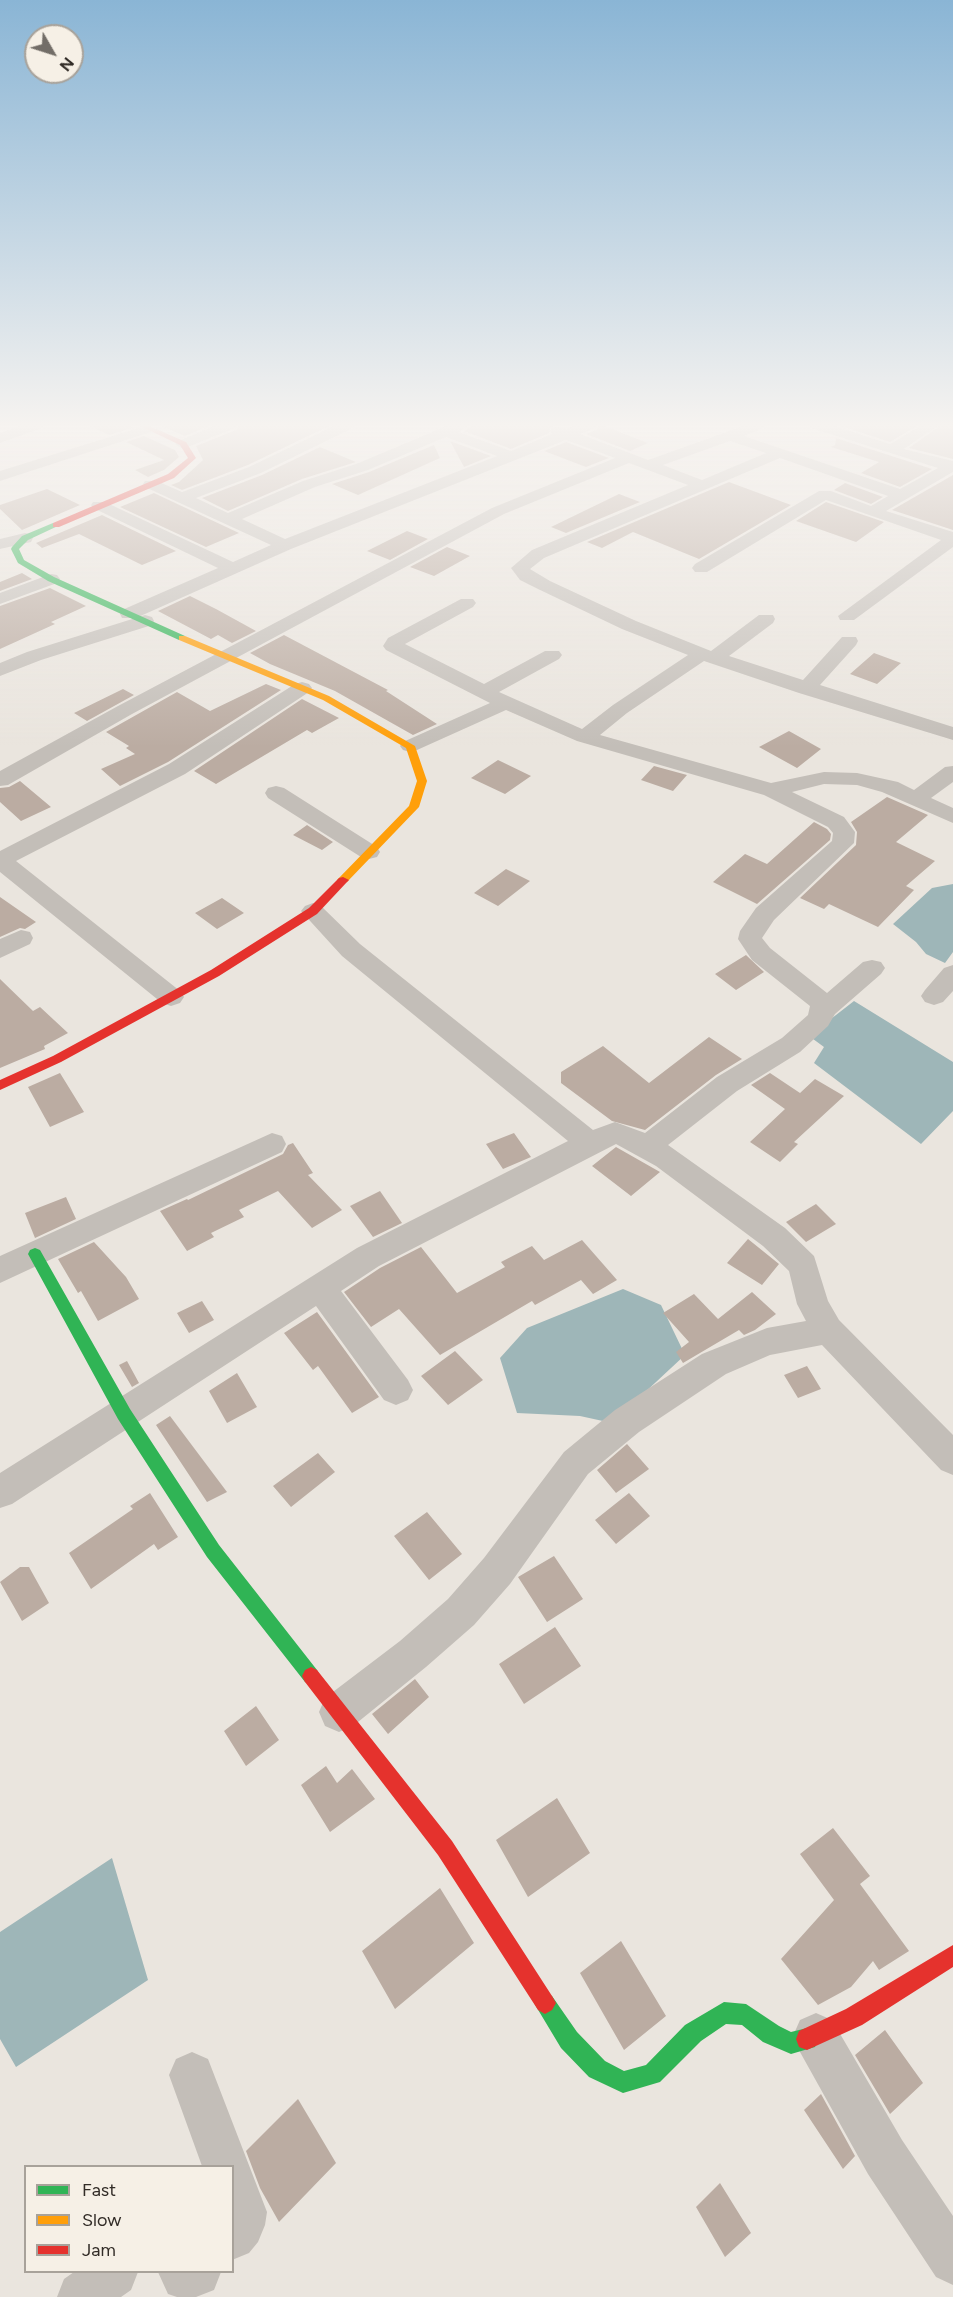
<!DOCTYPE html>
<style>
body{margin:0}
#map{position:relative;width:953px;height:2297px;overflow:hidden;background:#eae5de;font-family:Figtree,sans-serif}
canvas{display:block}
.legend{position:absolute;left:24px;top:2165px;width:210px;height:108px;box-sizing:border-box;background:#f6f0e6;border:2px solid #a8a29a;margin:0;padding:8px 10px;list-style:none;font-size:18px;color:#322c27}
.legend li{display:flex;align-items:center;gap:12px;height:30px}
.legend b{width:30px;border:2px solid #a8a29a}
.north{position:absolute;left:24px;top:24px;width:60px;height:60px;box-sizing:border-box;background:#f6f0e6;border:2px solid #a8a29a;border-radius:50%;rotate:129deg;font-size:16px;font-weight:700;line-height:24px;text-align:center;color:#322c27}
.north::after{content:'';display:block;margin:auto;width:21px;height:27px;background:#726d67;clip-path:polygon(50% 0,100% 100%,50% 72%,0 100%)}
</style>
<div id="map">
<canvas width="953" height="2297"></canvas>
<ul class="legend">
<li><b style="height:8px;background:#30b455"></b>Fast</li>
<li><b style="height:8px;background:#ff9f0a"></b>Slow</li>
<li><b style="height:8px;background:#e5322d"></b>Jam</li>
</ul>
<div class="north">N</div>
</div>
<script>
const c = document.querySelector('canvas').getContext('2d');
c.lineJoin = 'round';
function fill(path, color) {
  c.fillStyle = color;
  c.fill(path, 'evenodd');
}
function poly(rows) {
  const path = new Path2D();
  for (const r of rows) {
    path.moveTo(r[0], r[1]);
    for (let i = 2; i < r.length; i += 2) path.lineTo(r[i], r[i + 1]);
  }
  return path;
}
fill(poly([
 [953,884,953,952,945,963,926,954,916,942,893,924,932,888],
 [854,1001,953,1062,953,1111,921,1144,814,1063,824,1047,809,1036],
 [623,1289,661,1305,685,1355,612,1423,580,1416,517,1413,500,1358,527,1328],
 [112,1858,148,1980,16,2067,0,2039,0,1932]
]), '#9eb6b8');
fill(poly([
 [88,425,130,425,132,428,109,435],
 [159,425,211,425,185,436],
 [239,425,331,425,248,465,182,490,171,485,179,482,203,460,196,446,236,430],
 [475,425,556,425,550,427,549,433,511,449,464,431],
 [599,425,601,425,648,443,630,451,586,434,596,430],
 [838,425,918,425,890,442],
 [941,425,953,425,953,459,909,448],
 [144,436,175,450,179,457,164,470,148,477,135,470,164,460,126,442],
 [836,438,932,469,900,487,861,473,879,462,831,447,835,445],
 [450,441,491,456,464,467],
 [566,442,609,458,586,467,544,451],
 [434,445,440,458,358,495,332,484,369,472],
 [320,447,356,462,302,479,228,511,202,498,262,475],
 [953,475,953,530,892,510],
 [729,482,791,505,699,559,633,532,602,548,587,542],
 [845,483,883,497,871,504,834,490],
 [47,489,80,505,22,530,0,509,0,505],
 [154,493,239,533,206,547,120,507],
 [619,494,640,502,566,533,551,527],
 [826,502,884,522,856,542,796,521],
 [102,515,176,551,142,565,79,534,42,548,36,543],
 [407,531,428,539,390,560,367,551],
 [447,547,470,556,434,576,410,567],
 [22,573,32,579,0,591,0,582],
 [50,588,86,606,51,622,55,624,0,649,0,606],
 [190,596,216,609,256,631,232,643,218,635,211,639,158,611],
 [284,635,388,690,386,691,437,724,413,735,335,691,270,664,250,653],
 [874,653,901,663,877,684,850,674],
 [266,684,281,690,168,762,120,786,101,769,135,754,126,748,129,746,106,732,177,692,210,711],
 [123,689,134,695,87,721,74,713],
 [302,699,339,718,312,733,307,730,216,784,194,771],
 [789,731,821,749,797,768,759,747],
 [498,760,531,776,505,794,471,778],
 [654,766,687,775,673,791,641,780],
 [20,781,51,807,21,821,0,802,0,788,9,787],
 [887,797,928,815,896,842,935,861,906,886,914,890,878,927,829,904,824,909,800,898,856,845,857,832,851,822],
 [814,822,827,829,831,834,830,840,757,904,713,882,745,854,767,864],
 [307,825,333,842,322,850,293,835],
 [506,869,530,881,498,906,474,893],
 [0,897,36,922,25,929,20,928,0,937],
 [222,898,244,913,217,929,195,913],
 [746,955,764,972,736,990,715,974],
 [0,979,33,1011,40,1007,68,1033,44,1046,45,1049,0,1068],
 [709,1037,742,1059,716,1075,645,1130,612,1121,561,1083,561,1072,603,1046,649,1083],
 [60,1073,84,1112,50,1127,28,1087],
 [770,1073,800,1093,815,1079,844,1096,794,1142,798,1144,780,1162,750,1142,785,1109,751,1085],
 [514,1133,531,1157,503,1169,486,1144],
 [293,1143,313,1173,308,1175,342,1210,312,1228,278,1191,239,1210,244,1217,211,1233,214,1237,187,1251,160,1211,187,1199,188,1200,283,1154,288,1145],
 [616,1147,660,1172,631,1196,592,1166],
 [380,1191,402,1223,373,1237,350,1206],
 [66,1197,76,1219,35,1238,25,1213],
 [816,1204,836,1224,806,1242,786,1222],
 [748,1239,779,1264,762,1285,727,1263],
 [582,1240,617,1280,593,1294,581,1280,535,1305,532,1301,440,1355,399,1309,371,1327,344,1292,380,1268,421,1247,457,1293,505,1267,501,1262,532,1246,544,1260],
 [94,1242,126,1277,139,1299,98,1321,81,1291,78,1293,58,1259],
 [752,1292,776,1314,755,1330,744,1335,739,1330,683,1363,676,1352,689,1342,663,1313,694,1294,718,1319],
 [202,1301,214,1320,189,1333,177,1313],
 [317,1312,379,1397,352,1413,318,1366,313,1370,284,1333],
 [455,1351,483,1380,448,1405,421,1376],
 [127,1361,139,1383,132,1387,119,1365],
 [807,1366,821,1389,798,1398,784,1375],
 [237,1373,257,1407,227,1423,209,1391],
 [170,1416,227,1492,207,1502,156,1425],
 [627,1444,649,1469,616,1493,597,1470],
 [318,1453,335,1472,291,1507,273,1486],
 [150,1493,178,1537,158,1550,154,1544,91,1589,69,1553,133,1509,130,1506],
 [629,1493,650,1516,616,1544,595,1520],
 [427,1512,462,1554,429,1580,394,1536],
 [554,1556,583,1599,547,1622,518,1577],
 [20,1567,29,1567,49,1603,22,1621,0,1582],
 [555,1627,581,1666,524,1704,499,1664],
 [415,1679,429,1697,388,1734,372,1714],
 [256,1706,279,1740,246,1766,224,1731],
 [326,1766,337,1783,352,1769,375,1799,330,1832,301,1785],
 [557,1798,590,1853,528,1897,496,1840],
 [833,1828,870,1876,860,1884,909,1951,879,1970,873,1961,851,1987,818,2005,781,1959,834,1900,800,1854],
 [440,1888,474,1943,395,2009,362,1951],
 [621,1941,666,2016,624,2050,580,1973],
 [885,2030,923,2083,890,2114,855,2055],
 [821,2094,855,2156,843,2169,804,2110],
 [298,2099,336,2163,279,2222,260,2188,246,2151],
 [720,2183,751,2233,725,2257,696,2207]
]), '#bbaca2');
fill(poly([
 [23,425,44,425,42,428,0,443,0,433,23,425],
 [148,425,153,429,151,432,0,481,0,471,148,425],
 [217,425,237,425,235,428,188,447,183,449,175,444,178,441,217,425],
 [336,425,355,425,353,428,261,473,196,498,228,513,303,481,356,464,449,425,469,425,459,432,511,451,552,434,550,431,552,428,557,427,566,429,577,425,597,425,595,428,580,434,648,460,746,425,766,425,764,428,744,436,900,489,938,468,811,428,809,425,831,425,890,444,922,425,939,425,904,449,953,461,953,472,886,511,953,532,953,547,854,620,840,620,838,616,941,540,826,500,707,572,695,572,692,568,695,564,819,491,831,491,871,506,888,496,780,458,544,558,530,569,550,581,636,621,711,651,759,615,773,615,775,619,773,623,729,656,803,680,842,637,856,637,858,641,856,645,820,685,953,727,953,740,799,693,704,661,627,713,600,735,771,783,824,772,857,773,898,782,914,790,945,767,953,766,953,782,931,798,953,808,953,823,882,792,857,785,824,784,792,792,844,817,855,832,854,843,774,920,762,938,770,948,827,993,863,962,872,960,881,962,885,968,881,974,835,1014,828,1026,800,1052,737,1091,668,1145,785,1228,814,1256,828,1301,839,1320,953,1435,953,1475,941,1470,822,1345,770,1355,726,1374,639,1432,588,1474,510,1584,474,1625,426,1667,353,1726,339,1732,325,1726,319,1712,325,1698,400,1641,448,1599,484,1558,564,1452,615,1410,702,1354,767,1328,806,1321,797,1304,789,1271,763,1246,656,1166,616,1144,379,1266,341,1291,408,1380,413,1390,408,1400,396,1405,384,1400,316,1306,12,1504,0,1508,0,1473,357,1248,568,1141,342,956,301,911,305,906,313,903,321,906,360,944,593,1130,615,1122,645,1133,717,1077,782,1038,808,1015,810,1006,752,960,738,939,740,931,756,908,832,841,833,833,828,827,764,795,577,741,506,710,417,750,410,752,403,750,400,746,403,742,490,703,386,650,383,646,388,638,461,599,473,599,476,603,473,607,405,644,484,684,545,651,559,651,562,655,559,659,499,692,582,729,613,705,688,655,622,629,538,589,520,580,511,568,532,550,688,485,629,463,504,514,132,714,8,785,0,786,0,771,118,706,492,508,615,458,566,440,291,549,136,618,122,618,120,614,122,610,218,568,93,508,91,505,93,502,105,502,233,562,271,545,145,487,143,484,145,481,157,481,182,492,249,467,336,425],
 [446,437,497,456,285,539,242,519,315,487,368,470,446,437],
 [730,441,766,453,702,480,663,465,730,441],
 [25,533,31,534,33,538,31,542,0,549,0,539,25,533],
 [51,574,57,575,60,579,57,583,0,604,0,593,51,574],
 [145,615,152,617,154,621,152,625,41,660,0,676,0,663,27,652,145,615],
 [302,682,309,684,312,688,309,692,185,774,16,861,180,991,184,997,180,1003,171,1006,162,1003,0,872,0,851,169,764,295,684,302,682],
 [276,786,284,788,377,847,380,852,377,857,369,859,361,857,268,798,265,793,268,788,276,786],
 [21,930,30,932,33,938,30,944,0,958,0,939,21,930],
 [953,965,953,991,943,1002,934,1005,925,1002,921,996,925,990,944,968,953,965],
 [272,1133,282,1136,286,1144,282,1152,0,1283,0,1256,272,1133],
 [816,2013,832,2020,902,2140,953,2216,953,2285,936,2277,868,2174,800,2052,793,2036,800,2020,816,2013],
 [192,2052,208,2059,267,2212,265,2225,258,2242,249,2253,232,2260,232,2166,202,2166,169,2075,176,2059,192,2052],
 [74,2272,138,2272,131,2290,121,2297,57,2297,64,2279,74,2272],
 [158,2272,221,2272,214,2290,196,2297,177,2297,168,2294,158,2272]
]), '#c3beb8');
fill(poly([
 [53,523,60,525,28,540,19,549,24,560,54,577,185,636,185,640,179,640,48,581,18,563,11,549,12,547,22,536,53,523],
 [35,1248,40,1250,130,1409,219,1545,317,1670,320,1676,317,1682,311,1685,305,1682,207,1557,118,1419,28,1254,30,1250,35,1248],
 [545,1992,552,1996,577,2032,605,2061,624,2071,646,2065,685,2025,724,2002,746,2004,779,2026,791,2032,807,2028,815,2031,818,2039,815,2047,791,2054,763,2042,742,2025,726,2024,701,2041,660,2082,623,2093,589,2077,561,2048,534,2003,538,1996,545,1992]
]), '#30b455');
fill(poly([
 [179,636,185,636,329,696,415,746,427,781,419,807,347,882,343,883,337,880,409,806,417,781,406,748,323,700,179,640,179,636]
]), '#ff9f0a');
fill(poly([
 [138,425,147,425,186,442,196,458,174,478,59,527,53,527,53,523,168,474,188,458,180,445,138,425],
 [343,877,349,880,347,882,317,914,219,976,61,1062,0,1090,0,1080,53,1056,211,970,309,908,339,878,343,877],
 [311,1667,317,1670,452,1841,552,1996,556,2003,552,2010,545,2014,538,2010,438,1855,305,1682,302,1676,305,1670,311,1667],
 [953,1945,953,1967,862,2025,807,2050,799,2047,796,2039,799,2031,846,2009,953,1945]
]), '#e5322d');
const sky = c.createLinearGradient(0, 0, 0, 747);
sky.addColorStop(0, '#8ab5d5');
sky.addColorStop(0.57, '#f6f3f0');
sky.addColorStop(1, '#f6f3f000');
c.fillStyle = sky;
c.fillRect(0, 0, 953, 747);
</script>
